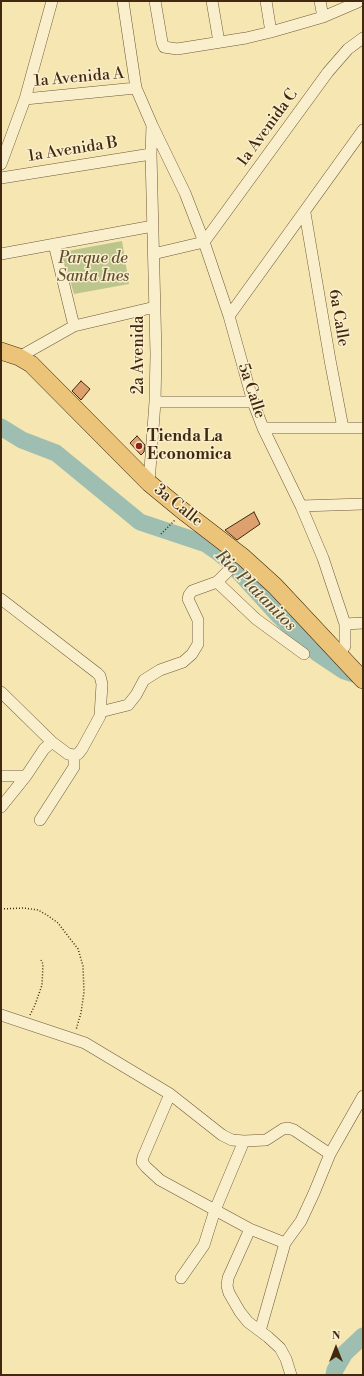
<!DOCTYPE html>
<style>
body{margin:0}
#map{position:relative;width:364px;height:1376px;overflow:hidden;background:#f6e6b2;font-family:"Libre Bodoni",serif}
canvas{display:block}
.frame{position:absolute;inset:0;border:2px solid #432810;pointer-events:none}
.north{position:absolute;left:316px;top:1328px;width:40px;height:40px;-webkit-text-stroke:3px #f9efcd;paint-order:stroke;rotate:0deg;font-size:11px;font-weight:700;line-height:16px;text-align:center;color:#432810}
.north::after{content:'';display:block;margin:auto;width:14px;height:18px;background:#432810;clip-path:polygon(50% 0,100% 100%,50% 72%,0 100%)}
</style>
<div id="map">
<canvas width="364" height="1376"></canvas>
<div class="frame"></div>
<div class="north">N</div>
</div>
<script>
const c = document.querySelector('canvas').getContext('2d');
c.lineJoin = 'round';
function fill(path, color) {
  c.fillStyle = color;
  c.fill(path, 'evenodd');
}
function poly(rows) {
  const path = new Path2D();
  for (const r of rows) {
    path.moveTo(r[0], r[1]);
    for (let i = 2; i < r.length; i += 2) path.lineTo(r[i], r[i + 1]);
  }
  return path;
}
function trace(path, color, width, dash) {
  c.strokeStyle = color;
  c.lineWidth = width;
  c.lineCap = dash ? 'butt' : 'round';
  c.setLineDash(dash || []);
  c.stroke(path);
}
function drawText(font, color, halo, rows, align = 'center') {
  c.font = font + ' "Libre Bodoni",serif';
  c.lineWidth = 3;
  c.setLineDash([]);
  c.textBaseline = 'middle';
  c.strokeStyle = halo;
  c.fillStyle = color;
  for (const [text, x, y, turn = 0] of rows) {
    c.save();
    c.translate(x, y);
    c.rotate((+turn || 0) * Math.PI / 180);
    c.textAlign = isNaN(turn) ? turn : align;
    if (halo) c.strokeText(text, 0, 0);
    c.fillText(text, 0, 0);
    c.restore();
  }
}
fill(poly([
 [122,241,129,284,74,294,62,252]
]), '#bcc58c');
trace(poly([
 [1,427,22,440,56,453,140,522,206,544,219,553,229,561,280,617,317,653,344,671,363,677],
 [334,1375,335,1370,345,1353,363,1336]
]), '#9dbeb1', 17);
const building = poly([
 [81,381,90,389,81,400,72,391,81,381],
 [137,436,145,445,144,452,141,455,130,443,137,436],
 [254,512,260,524,237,540,225,530,254,512]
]);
fill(building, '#dda170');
trace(building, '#432810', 1);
const street = poly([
 [123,1,136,88,152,125,151,154,156,354,155,402,149,483],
 [155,1,162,42,164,47,177,49,246,38,271,32,323,17,358,2],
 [212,1,219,42],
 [266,1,271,32],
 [320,1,323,17],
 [25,99,136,88],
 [152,125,185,193,204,242,229,316,253,402,263,428,301,506,323,558,345,624,345,646,339,655],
 [1,164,25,99,52,1],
 [1,178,151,154],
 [305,213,330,360,343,428],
 [54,244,74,326],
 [1,254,153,226],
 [153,254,204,242,328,72,348,49,363,38],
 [229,316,363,130],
 [19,357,74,326,155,307],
 [155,402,253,402],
 [263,428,363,428],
 [301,506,363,504],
 [217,582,256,619,304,654],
 [1,599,97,673,100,676,102,684,100,716,82,749,78,754,74,755,68,754,52,742,1,692],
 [345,624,363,623],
 [100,712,128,705,136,695,144,680,160,670,183,662,192,654,198,644,198,620,188,599,189,595,192,591,217,582,228,571],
 [1,776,26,776],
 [1,807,26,776,44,749,52,742],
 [40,820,74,767,74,755],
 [1,1015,85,1043,170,1094,222,1135,232,1140,244,1141,266,1140,283,1129,288,1128,294,1130,330,1154],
 [170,1094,143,1157,142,1162,146,1167,160,1180,215,1210,250,1229,285,1243],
 [250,1229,228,1278,227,1286,229,1293,240,1312,248,1322,268,1337,280,1348,286,1359,291,1375],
 [181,1278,204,1245,215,1210,244,1141],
 [260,1331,285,1243,301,1221,314,1193,330,1154,363,1096]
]);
const primary = poly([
 [1,351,19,357,31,364,149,483,183,511,243,557,275,586,363,680]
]);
trace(street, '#705838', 12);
trace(primary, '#432810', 18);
trace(poly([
 [161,534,175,520],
 [1,909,24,908,38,910,47,915,58,923,78,949,83,966,84,992,81,1013,76,1030],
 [30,1015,35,1005,42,985,43,964,41,960]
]), '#432810', 1.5, [1, 2]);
trace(street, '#f9efcd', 11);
trace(primary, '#ebc379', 17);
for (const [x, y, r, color] of [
 [139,446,4,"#8f2418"]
]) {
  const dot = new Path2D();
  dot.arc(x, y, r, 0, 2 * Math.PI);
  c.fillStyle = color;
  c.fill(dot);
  trace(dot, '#f9efcd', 1.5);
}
drawText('16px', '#432810', '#f9efcd', [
 ["1a Avenida A",79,78,-5],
 ["1a Avenida C",268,128,-54],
 ["1a Avenida B",73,150,-9],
 ["6a Calle",338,318,80],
 ["2a Avenida",139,355,-90],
 ["5a Calle",251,391,72],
 ["3a Calle",178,506,39]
]);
drawText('italic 16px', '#614f2f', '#f9efcd', [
 ["Parque de",93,259],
 ["Santa Ines",93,277]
]);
drawText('bold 16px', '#432810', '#f9efcd', [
 ["Tienda La",147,437],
 ["Economica",147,455]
], 'left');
drawText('italic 17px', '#5a4e38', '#f9efcd', [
 ["Rio Platanitos",255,591,45]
]);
</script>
